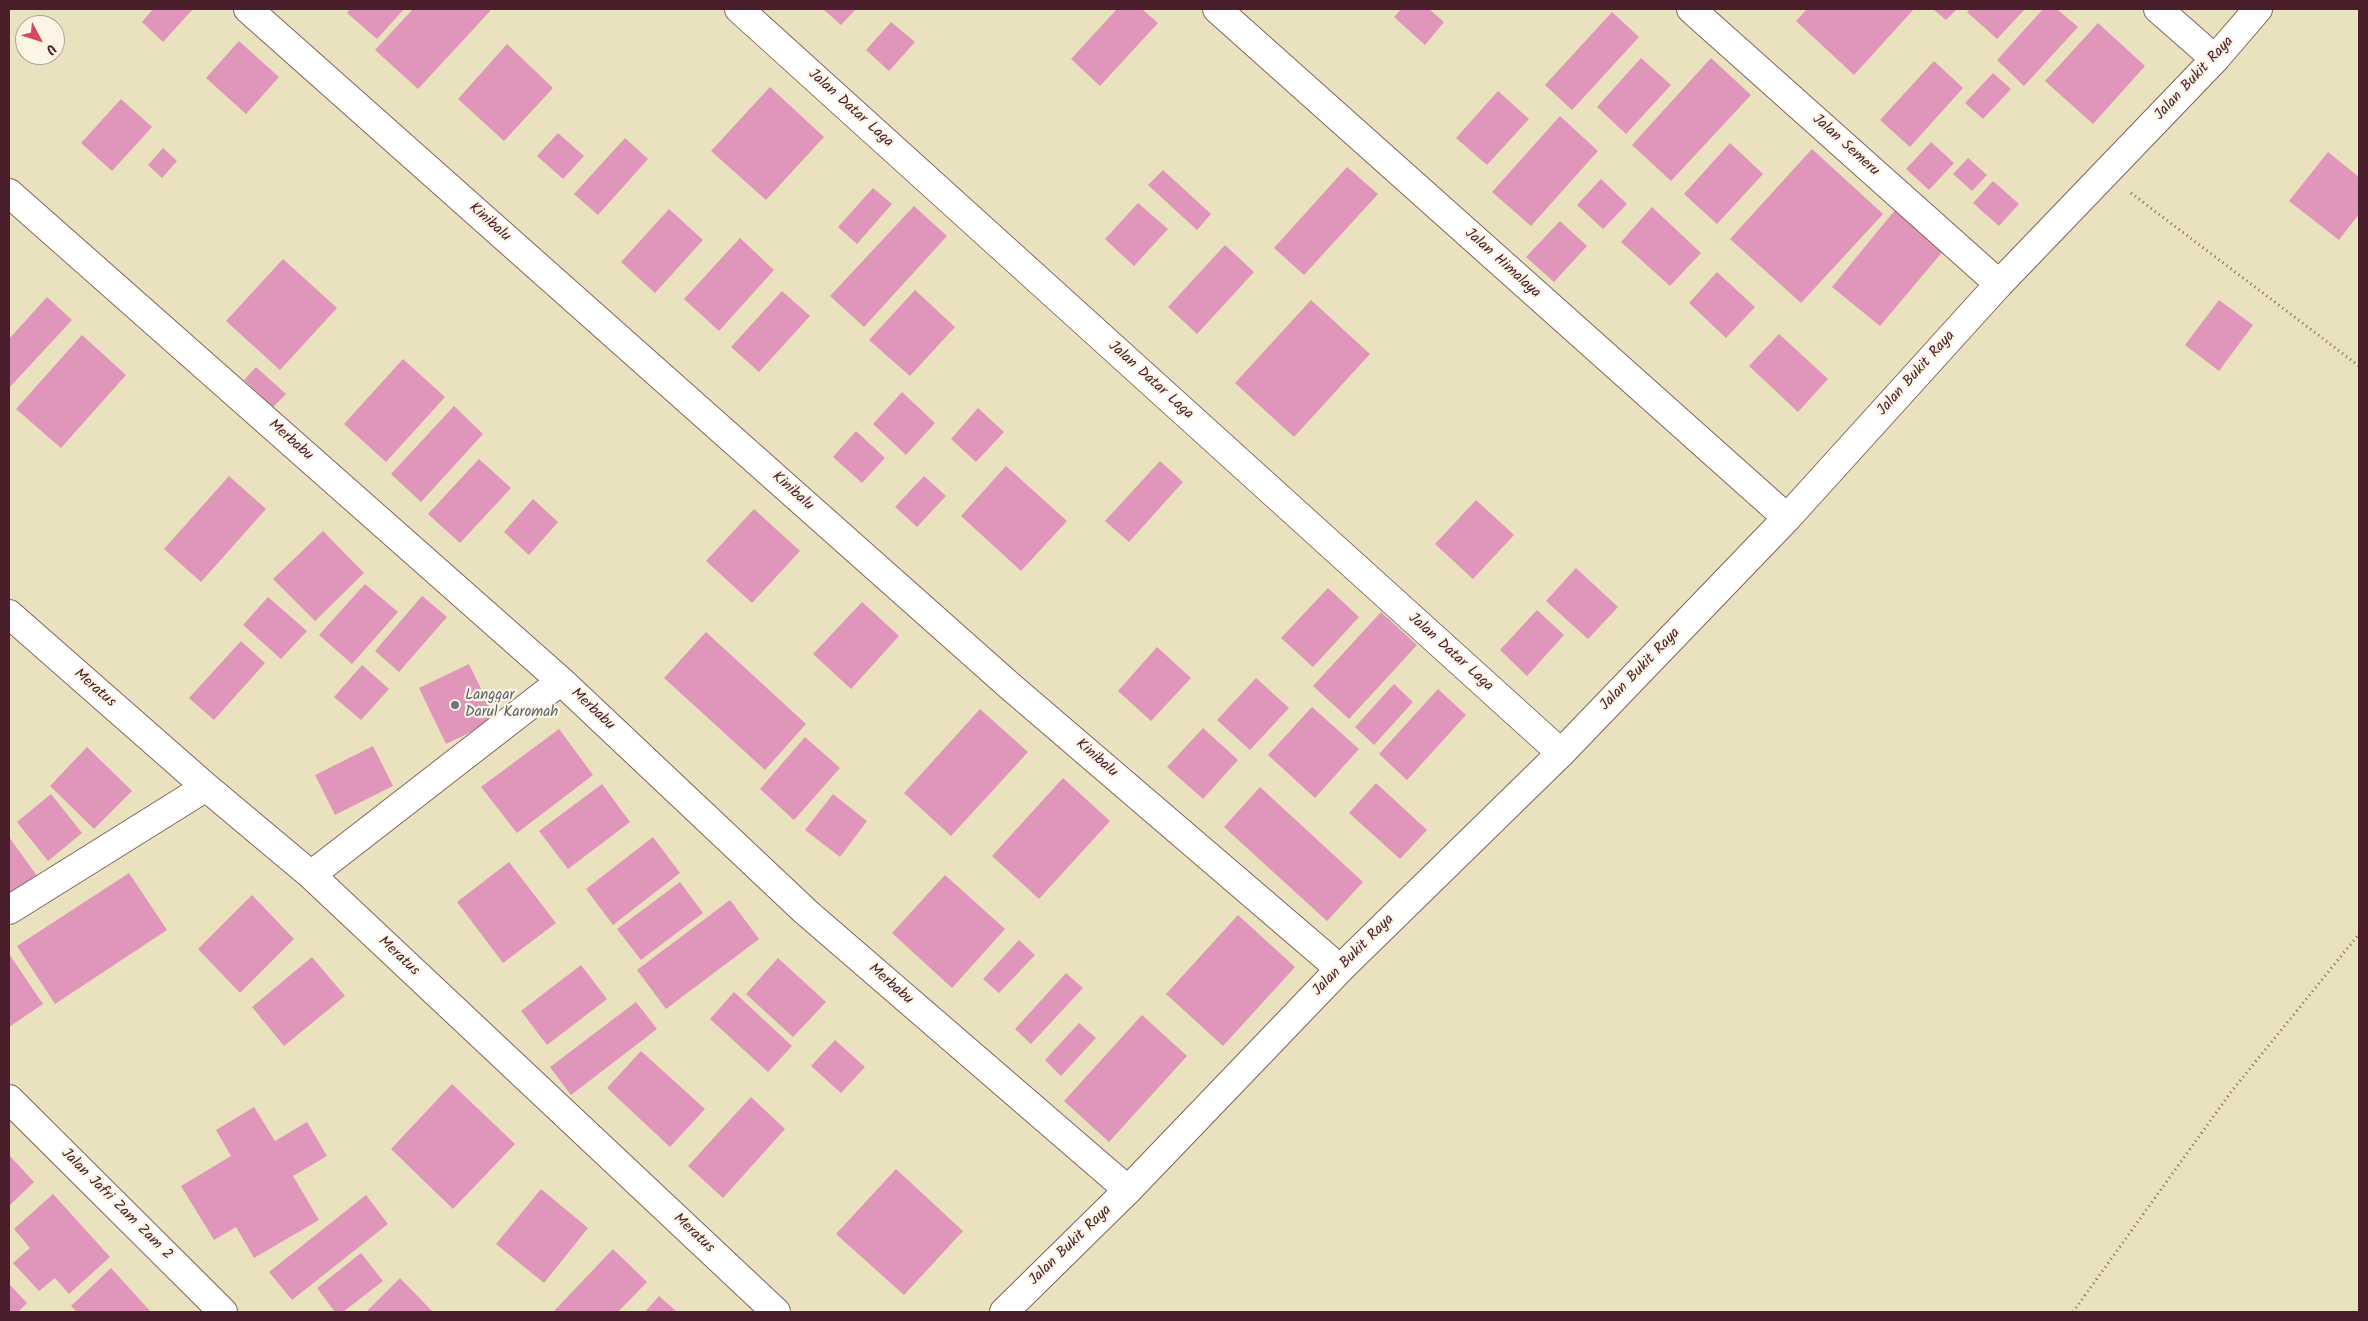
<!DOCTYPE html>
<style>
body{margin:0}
#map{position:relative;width:2368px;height:1321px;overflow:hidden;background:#eae1be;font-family:Kalam,sans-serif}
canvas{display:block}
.frame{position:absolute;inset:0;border:10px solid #4a1f2b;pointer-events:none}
.north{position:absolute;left:15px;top:15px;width:50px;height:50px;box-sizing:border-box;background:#fcf5e5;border:1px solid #b59f9b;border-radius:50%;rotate:130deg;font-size:14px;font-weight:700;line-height:20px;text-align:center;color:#4a1f2b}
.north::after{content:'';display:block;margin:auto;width:18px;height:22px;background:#d1495b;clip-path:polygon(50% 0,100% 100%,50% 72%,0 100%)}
</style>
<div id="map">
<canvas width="2368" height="1321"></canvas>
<div class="frame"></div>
<div class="north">U</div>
</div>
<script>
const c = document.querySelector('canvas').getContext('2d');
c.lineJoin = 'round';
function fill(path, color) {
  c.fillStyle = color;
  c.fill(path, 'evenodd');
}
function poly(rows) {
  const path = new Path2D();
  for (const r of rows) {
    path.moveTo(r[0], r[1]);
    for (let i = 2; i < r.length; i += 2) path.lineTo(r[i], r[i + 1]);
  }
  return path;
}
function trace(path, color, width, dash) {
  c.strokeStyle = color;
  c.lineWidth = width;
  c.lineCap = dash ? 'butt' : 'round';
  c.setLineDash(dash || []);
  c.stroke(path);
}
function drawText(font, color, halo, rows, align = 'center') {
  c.font = font + ' Kalam,sans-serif';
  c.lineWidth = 4.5;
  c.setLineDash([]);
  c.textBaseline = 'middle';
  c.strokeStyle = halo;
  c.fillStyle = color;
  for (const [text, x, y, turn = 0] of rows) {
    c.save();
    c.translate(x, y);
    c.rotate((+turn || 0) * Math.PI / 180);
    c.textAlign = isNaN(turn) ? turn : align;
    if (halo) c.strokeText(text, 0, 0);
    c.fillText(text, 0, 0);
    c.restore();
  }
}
fill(poly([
 [153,9,193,9,163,42,142,22],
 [350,9,404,9,377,39,347,13],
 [413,9,492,9,418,89,375,50],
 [823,9,856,9,841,25],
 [1117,9,1142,9,1158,23,1100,86,1071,59],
 [1401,9,1429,9,1444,22,1425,45,1394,17],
 [1807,9,1914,9,1854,75,1796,21],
 [1933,9,1957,9,1946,20],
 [1971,9,2025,9,1997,39,1967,12],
 [2043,9,2057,9,2078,27,2024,86,1997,60],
 [1612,12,1639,37,1572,110,1545,85],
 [891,22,915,42,889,71,866,50],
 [2098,23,2145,66,2093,124,2045,81],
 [239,41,279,77,246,114,206,78],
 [507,44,553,88,504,141,458,99],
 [1641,58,1671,85,1626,134,1597,107],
 [1711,58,1751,95,1671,181,1632,145],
 [1934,61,1963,88,1910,147,1880,120],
 [1993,73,2011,89,1983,119,1965,103],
 [770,87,824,137,766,200,711,151],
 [1498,91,1529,119,1487,165,1456,138],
 [121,99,152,127,112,171,81,143],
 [1560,116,1598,151,1531,226,1492,192],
 [558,133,584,156,563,179,537,156],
 [625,138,648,159,598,215,574,194],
 [1931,142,1954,163,1929,190,1906,169],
 [1730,143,1763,174,1717,224,1684,194],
 [163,148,177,161,162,178,148,165],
 [1812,149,1883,214,1801,303,1730,239],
 [2328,152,2359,177,2359,214,2339,240,2289,201],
 [1968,158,1987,175,1972,191,1953,174],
 [1347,167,1378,194,1304,275,1274,248],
 [1163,170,1211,214,1197,230,1148,185],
 [1601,179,1627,204,1603,229,1577,205],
 [1993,181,2019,204,1999,226,1973,203],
 [873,188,892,204,857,244,838,227],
 [1138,203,1168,229,1134,266,1105,239],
 [914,206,947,236,864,327,830,296],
 [1652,207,1701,253,1670,286,1621,242],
 [669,209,703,240,655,293,621,262],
 [1895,210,1944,250,1880,326,1832,287],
 [1560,221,1587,246,1554,282,1526,257],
 [740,238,774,270,719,331,684,299],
 [1225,245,1254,272,1197,334,1168,307],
 [283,259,337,308,280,370,226,321],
 [1717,272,1755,307,1726,338,1689,303],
 [915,290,955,327,910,376,869,340],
 [782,291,810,316,759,372,731,347],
 [47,297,72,320,9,388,9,339],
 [1311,300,1370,354,1294,437,1235,383],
 [2219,300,2253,325,2219,371,2185,345],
 [1779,334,1828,379,1798,412,1749,366],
 [82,335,126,375,61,448,16,409],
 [403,359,445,397,386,462,344,424],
 [256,367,286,394,273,407,244,380],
 [902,392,935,423,906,455,873,424],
 [454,406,483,434,421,502,391,474],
 [978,408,1004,432,976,462,951,439],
 [856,431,885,458,862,483,833,457],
 [479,459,511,488,460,543,428,514],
 [1160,461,1183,482,1129,542,1105,521],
 [1006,466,1067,521,1021,571,961,516],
 [229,476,266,509,201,582,164,549],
 [924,476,946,496,917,527,895,507],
 [533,499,558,522,529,555,504,532],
 [1476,500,1514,535,1473,579,1435,544],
 [754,509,800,551,752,603,706,561],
 [323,531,364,573,315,621,273,579],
 [1576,568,1618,607,1588,639,1546,601],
 [365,584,398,612,352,664,319,635],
 [1328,588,1359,617,1313,667,1281,638],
 [422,596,447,617,399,672,375,651],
 [268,597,307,631,281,659,243,625],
 [862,602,899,636,851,689,813,654],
 [1537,610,1564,635,1527,676,1500,650],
 [1381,612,1417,645,1349,719,1313,686],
 [706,632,806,724,765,770,664,678],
 [241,641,265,663,214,720,189,698],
 [1157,647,1191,678,1151,721,1118,691],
 [469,664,496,720,446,744,419,688],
 [362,665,389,689,361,720,334,697],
 [1256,678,1289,708,1250,750,1217,720],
 [1394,684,1413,702,1374,745,1355,727],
 [1438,689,1466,715,1407,780,1379,754],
 [1312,707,1359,749,1315,798,1268,755],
 [980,709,1028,752,951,836,904,793],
 [1203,728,1238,760,1203,799,1167,767],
 [559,729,593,775,517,833,481,787],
 [805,737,840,768,794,820,760,789],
 [373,746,393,786,335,815,315,775],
 [87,747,132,791,94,829,50,786],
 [1063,778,1110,821,1039,899,992,856],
 [1376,783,1427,830,1400,859,1349,813],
 [602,784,630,822,568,869,539,831],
 [1260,787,1363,882,1327,921,1224,827],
 [51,794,82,833,48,861,17,822],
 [833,794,867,821,840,857,805,830],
 [9,837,40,880,9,898],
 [653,837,680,873,613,925,586,889],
 [509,862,556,923,503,963,457,902],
 [129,873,167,930,55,1004,17,946],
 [945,875,1005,929,952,988,892,933],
 [680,882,703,913,641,960,617,929],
 [252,895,294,939,240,993,198,949],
 [730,900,759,939,666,1009,637,970],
 [1238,915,1295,967,1223,1046,1166,994],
 [1019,940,1035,955,999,993,983,979],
 [9,954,43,1004,9,1027],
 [312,957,345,996,284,1046,252,1007],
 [778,958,826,1002,793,1037,746,994],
 [581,965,607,999,547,1045,521,1011],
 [1066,973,1083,988,1031,1044,1015,1029],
 [734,992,792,1046,768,1072,710,1019],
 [636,1002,657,1029,571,1095,550,1067],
 [1142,1015,1187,1056,1109,1142,1064,1101],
 [1079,1023,1096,1038,1061,1076,1045,1060],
 [835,1040,865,1067,841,1093,811,1066],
 [641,1051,705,1109,670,1147,607,1088],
 [452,1084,515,1144,453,1209,391,1149],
 [751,1097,785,1129,723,1198,688,1166],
 [254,1107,275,1141,307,1122,327,1156,293,1176,319,1220,254,1258,236,1227,214,1240,181,1186,231,1156,216,1130],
 [9,1155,34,1182,9,1206],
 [896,1169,963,1231,904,1295,836,1234],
 [541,1189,588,1228,544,1283,496,1244],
 [53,1194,110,1257,69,1294,55,1278,39,1291,13,1263,30,1248,14,1229],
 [366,1195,388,1224,292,1300,269,1272],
 [613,1249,647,1282,618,1312,553,1312],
 [361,1253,383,1281,343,1312,335,1312,317,1288],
 [111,1268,151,1312,77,1312,71,1306],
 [400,1278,432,1311,366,1312],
 [9,1284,27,1303,18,1312,9,1312],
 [659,1296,677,1312,645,1312]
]), '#e096ba');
const minor = poly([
 [248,9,1011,687,1340,969],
 [739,9,1561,753],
 [1217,9,1787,518],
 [1691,9,1999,284],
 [2158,9,2215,59],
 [9,193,561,681,806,912,1128,1190],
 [9,614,206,787,311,875,776,1312],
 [311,875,561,681],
 [9,910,206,787]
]);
const tertiary = poly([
 [9,1099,223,1312],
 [1004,1312,1128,1190,1340,969,1561,753,1787,518,1999,284,2215,59,2258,9]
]);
trace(minor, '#82635e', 30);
trace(tertiary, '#82635e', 30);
trace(poly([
 [2131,193,2359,366],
 [2073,1312,2231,1092,2359,934]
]), '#82635e', 3, [1, 4]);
trace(minor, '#fff', 28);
trace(tertiary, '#fff', 28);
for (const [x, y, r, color] of [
 [455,705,5,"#6b7280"]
]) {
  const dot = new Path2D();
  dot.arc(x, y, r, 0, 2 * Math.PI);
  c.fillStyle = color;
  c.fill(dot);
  trace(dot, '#fcf5e5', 2);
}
drawText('15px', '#4a1f2b', '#fcf5e5', [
 ["Jalan Bukit Raya",2195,79,-47],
 ["Jalan Datar Laga",850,109,42],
 ["Jalan Semeru",1845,146,42],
 ["Kinibalu",489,223,42],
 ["Jalan Himalaya",1502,264,42],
 ["Jalan Bukit Raya",1917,374,-48],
 ["Jalan Datar Laga",1150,381,42],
 ["Merbabu",290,441,41],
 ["Kinibalu",792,492,42],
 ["Jalan Datar Laga",1450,653,42],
 ["Jalan Bukit Raya",1641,670,-46],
 ["Meratus",94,689,41],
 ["Merbabu",592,710,43],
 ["Kinibalu",1096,759,41],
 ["Jalan Bukit Raya",1354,956,-45],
 ["Meratus",398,957,43],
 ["Merbabu",890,985,41],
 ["Jalan Jafri Zam Zam 2",116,1205,45],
 ["Meratus",693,1234,43],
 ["Jalan Bukit Raya",1071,1246,-44]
]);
drawText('15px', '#5b616d', '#fcf5e5', [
 ["Langgar",465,696],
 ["Darul Karomah",465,713]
], 'left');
</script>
